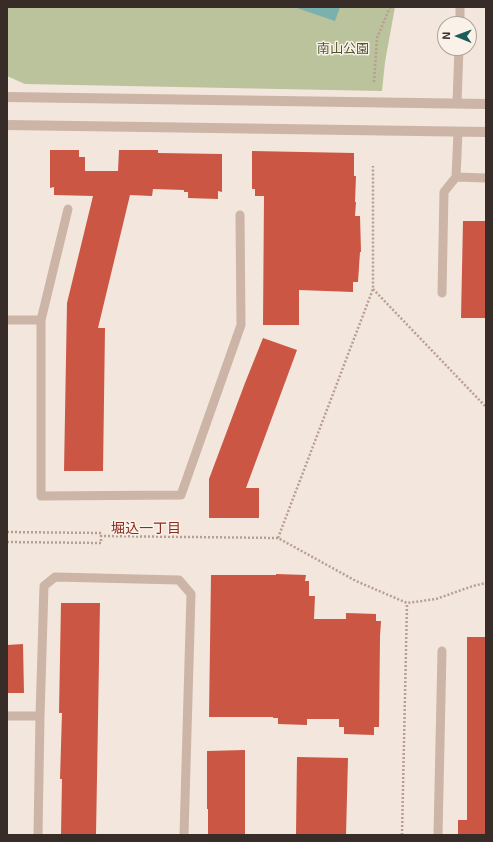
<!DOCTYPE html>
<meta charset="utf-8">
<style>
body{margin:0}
#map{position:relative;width:493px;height:842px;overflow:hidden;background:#f3e6dc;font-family:"Exo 2",sans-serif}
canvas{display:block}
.frame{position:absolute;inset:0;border:8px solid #382c28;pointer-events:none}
.north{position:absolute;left:437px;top:16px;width:40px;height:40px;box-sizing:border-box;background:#faf1e9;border:1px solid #aca29c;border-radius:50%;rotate:271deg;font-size:11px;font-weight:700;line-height:16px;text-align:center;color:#382c28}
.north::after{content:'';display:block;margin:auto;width:14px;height:18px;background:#1c5c59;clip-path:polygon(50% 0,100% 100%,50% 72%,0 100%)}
</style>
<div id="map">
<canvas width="493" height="842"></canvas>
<div class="frame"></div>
<div class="north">N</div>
</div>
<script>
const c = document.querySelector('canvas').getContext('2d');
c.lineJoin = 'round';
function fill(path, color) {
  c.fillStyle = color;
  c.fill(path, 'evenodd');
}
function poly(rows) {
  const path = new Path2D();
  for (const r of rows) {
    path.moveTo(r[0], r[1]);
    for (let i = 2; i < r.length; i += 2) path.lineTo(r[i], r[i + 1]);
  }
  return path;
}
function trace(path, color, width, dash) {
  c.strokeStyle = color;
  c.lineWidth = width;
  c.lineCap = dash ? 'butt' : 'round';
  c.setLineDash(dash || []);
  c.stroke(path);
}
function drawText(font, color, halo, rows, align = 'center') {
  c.font = font + ' "Exo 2","Noto Sans JP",sans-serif';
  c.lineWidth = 3;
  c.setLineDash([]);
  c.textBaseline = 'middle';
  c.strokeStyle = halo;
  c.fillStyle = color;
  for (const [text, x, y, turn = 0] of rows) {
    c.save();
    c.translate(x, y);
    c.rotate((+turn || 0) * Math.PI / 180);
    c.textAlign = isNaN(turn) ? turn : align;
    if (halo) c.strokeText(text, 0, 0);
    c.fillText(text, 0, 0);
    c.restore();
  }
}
fill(poly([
 [7,7,395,7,385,62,382,91,25,84,7,76]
]), '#bac39b');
fill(poly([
 [294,7,340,7,335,21]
]), '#7ab1ae');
fill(poly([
 [50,150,79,150,79,157,85,157,85,171,118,171,119,150,158,150,158,153,222,154,222,192,218,191,218,199,188,198,188,192,184,192,184,190,153,189,152,196,130,195,98,328,105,328,103,471,64,471,67,303,93,196,54,195,54,187,50,188],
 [252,151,354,153,354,176,356,176,355,202,356,202,355,216,360,216,361,252,360,252,358,282,353,282,353,292,299,290,299,325,263,325,264,196,255,196,255,189,252,189],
 [463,221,486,221,486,318,461,318],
 [263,338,297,350,246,488,259,488,259,518,209,518,209,479,245,383],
 [276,574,306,575,305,581,309,581,309,596,315,596,314,619,346,619,346,613,376,614,376,621,381,621,380,636,379,727,374,727,374,735,344,734,344,727,339,727,339,719,307,719,307,725,278,724,278,718,273,718,273,717,209,717,211,575,276,575],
 [61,603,100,603,96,835,61,835,62,779,60,779,62,713,59,713],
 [467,637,486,637,486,835,458,835,458,820,467,820],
 [23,644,24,693,7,693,7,645],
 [245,750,245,835,208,835,208,809,207,809,207,751],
 [297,757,348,758,346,835,296,835]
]), '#cb5643');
trace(poly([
 [374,82,377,38,390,7],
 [373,289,486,407],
 [7,532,101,533,101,536,278,538,356,581,407,603,436,599,473,586,486,583],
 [278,538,373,289,373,166],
 [7,542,101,543,101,536],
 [402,835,407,603]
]), '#b89e92', 2.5, [2, 2]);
trace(poly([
 [460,24,460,7],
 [457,103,459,48],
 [456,177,486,178],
 [442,293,444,192,456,177,458,132],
 [7,320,41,320,68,209],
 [41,320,41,496,181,495,241,325,240,215],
 [7,716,40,716,44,586,55,577,179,580,191,594,184,835],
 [38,835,40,716],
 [438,835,442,651]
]), '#ccb4a7', 9);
trace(poly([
 [7,97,486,104],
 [7,125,486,132]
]), '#ccb4a7', 10);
drawText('13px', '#4c582b', '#faf1e9', [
 ["南山公園",343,49]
]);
drawText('14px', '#8b2d1e', '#faf1e9', [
 ["堀込一丁目",146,528]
]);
</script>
